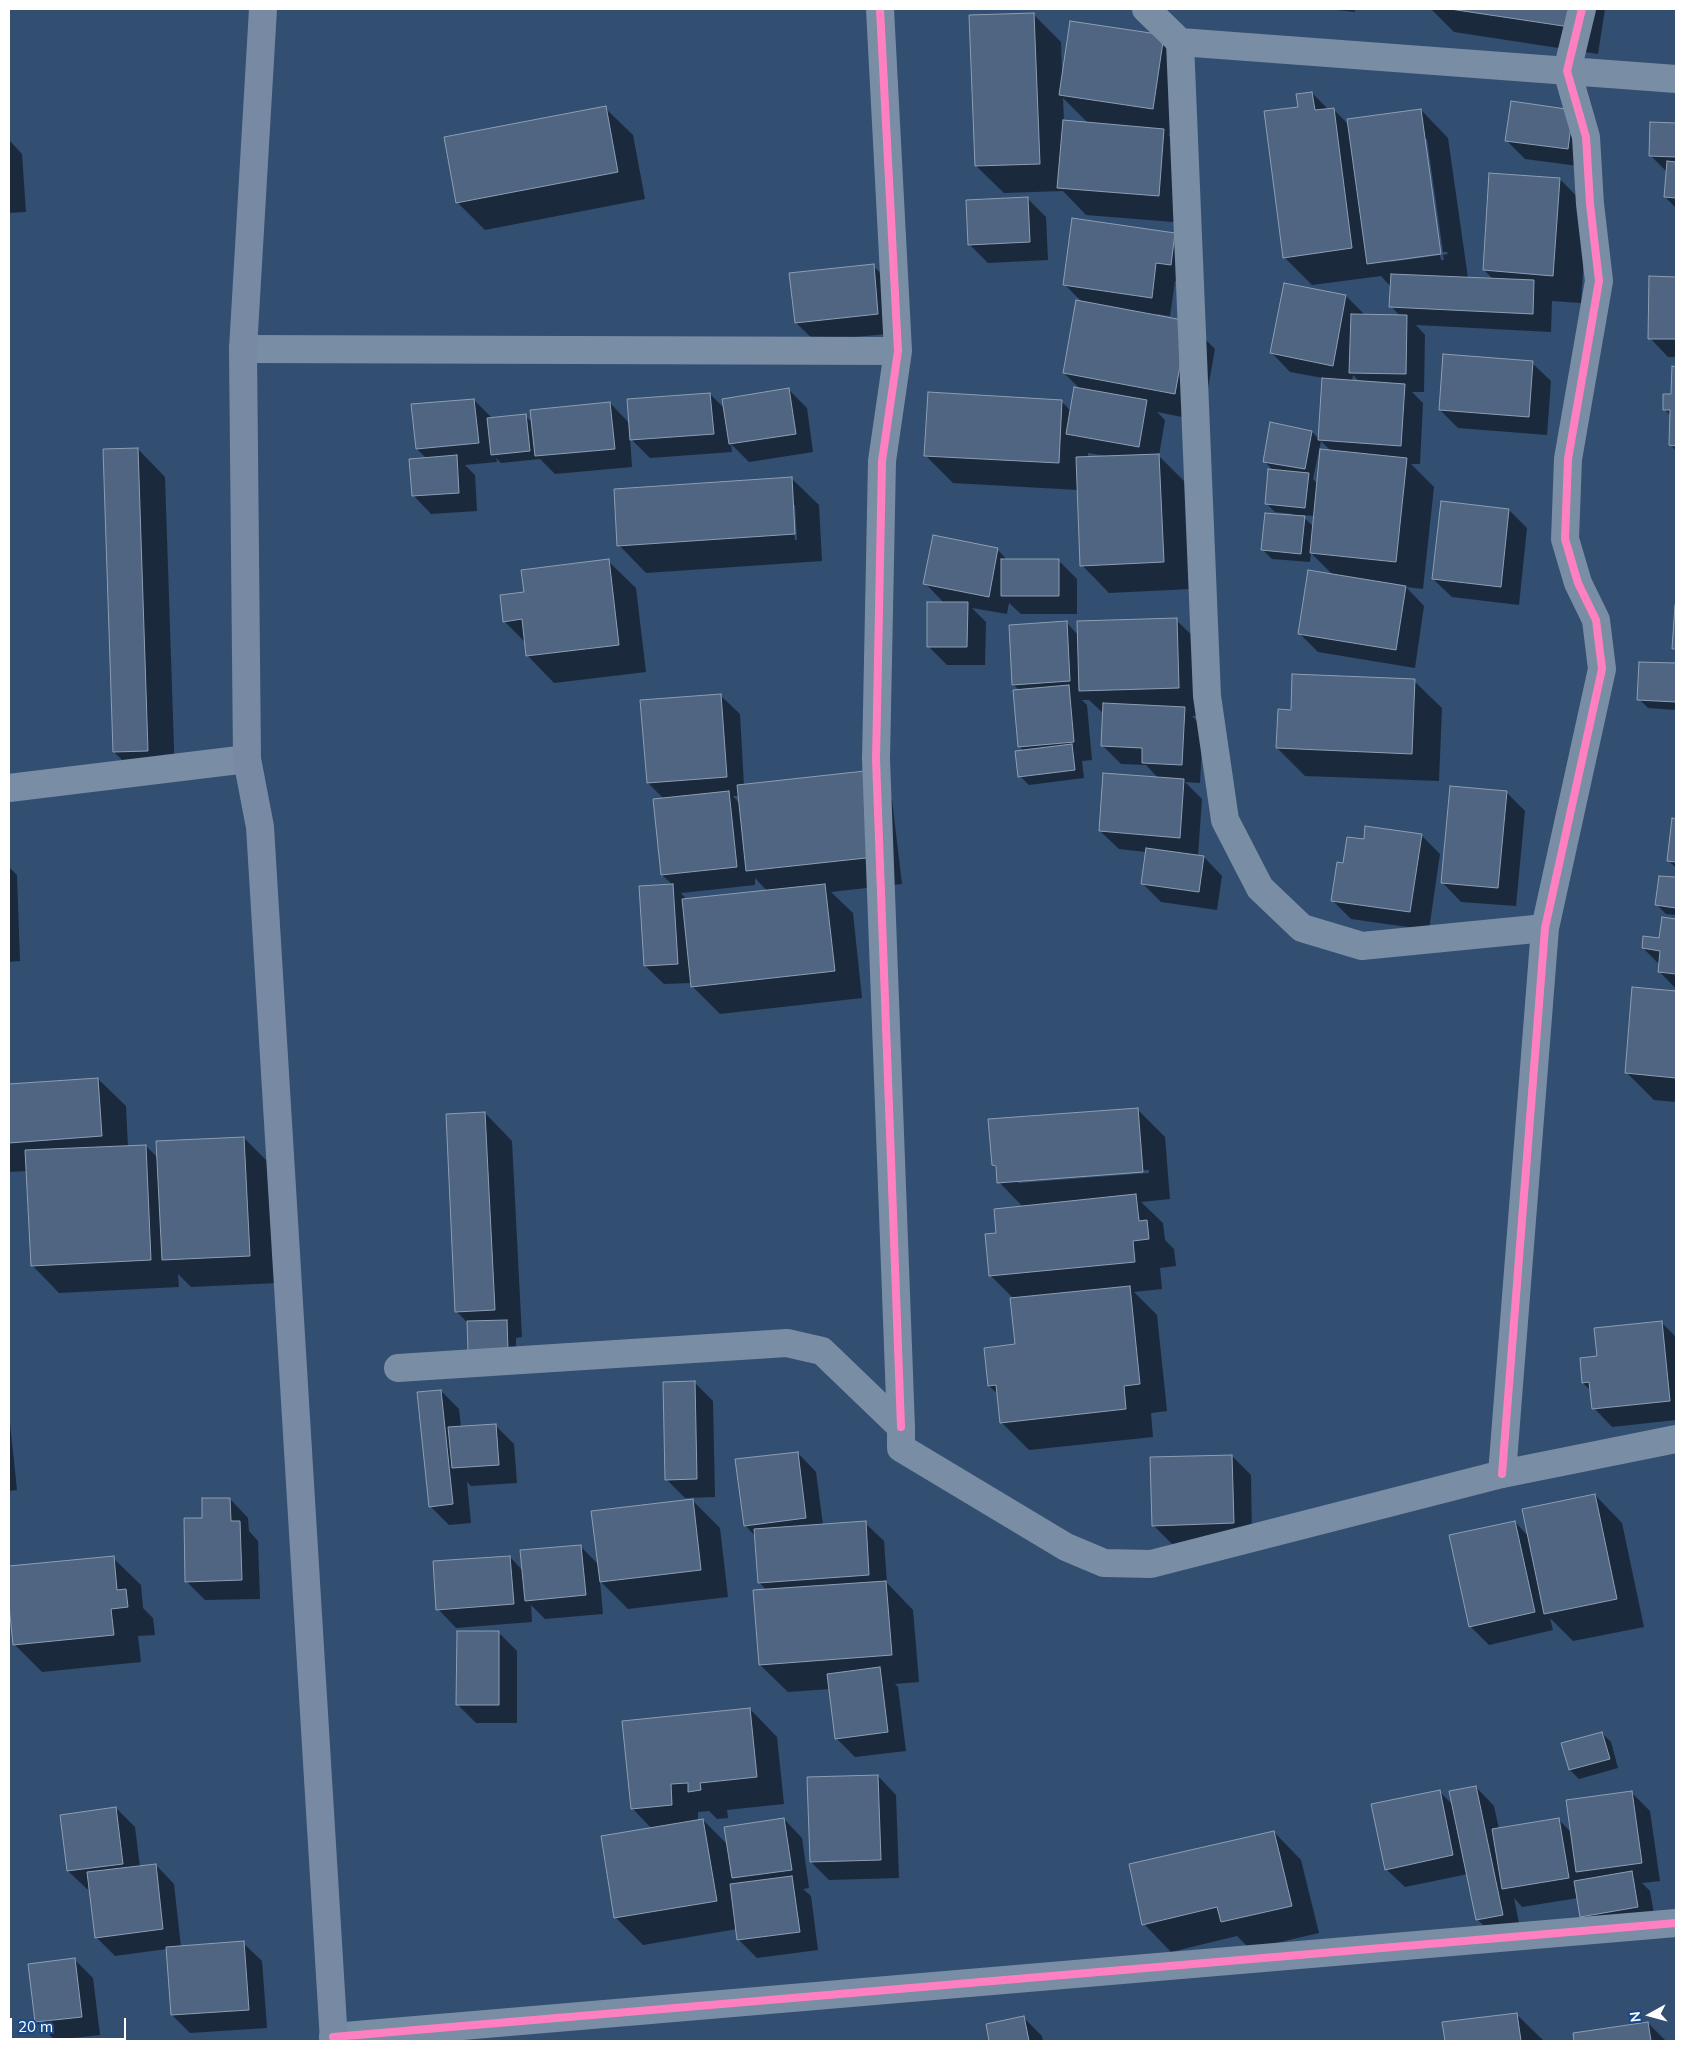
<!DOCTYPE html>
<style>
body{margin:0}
#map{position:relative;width:1685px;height:2050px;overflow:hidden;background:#324e71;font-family:Mulish,sans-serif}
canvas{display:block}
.frame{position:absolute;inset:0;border:10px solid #fff;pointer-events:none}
.north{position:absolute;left:1625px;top:1990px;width:50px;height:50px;-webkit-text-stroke:4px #184a8b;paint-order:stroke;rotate:263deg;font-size:14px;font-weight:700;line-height:20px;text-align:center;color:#fff}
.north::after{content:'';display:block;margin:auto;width:18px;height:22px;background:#fff;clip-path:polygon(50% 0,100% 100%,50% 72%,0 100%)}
.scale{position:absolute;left:10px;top:2018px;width:116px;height:22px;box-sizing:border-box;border:2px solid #fff;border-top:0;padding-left:6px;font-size:15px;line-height:18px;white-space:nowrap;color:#fff;-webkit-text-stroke:4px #184a8b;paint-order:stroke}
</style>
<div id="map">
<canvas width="1685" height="2050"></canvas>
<div class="frame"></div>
<div class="north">N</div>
<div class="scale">20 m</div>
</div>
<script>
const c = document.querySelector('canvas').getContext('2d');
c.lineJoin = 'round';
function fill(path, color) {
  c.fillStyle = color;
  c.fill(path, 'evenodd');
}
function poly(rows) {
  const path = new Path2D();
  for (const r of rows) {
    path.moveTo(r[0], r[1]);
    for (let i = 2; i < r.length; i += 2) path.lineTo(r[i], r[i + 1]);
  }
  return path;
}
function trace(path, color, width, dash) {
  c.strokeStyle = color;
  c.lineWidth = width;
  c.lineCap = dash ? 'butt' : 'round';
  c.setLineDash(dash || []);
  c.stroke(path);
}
fill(poly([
 [1327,9,1355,9,1355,12],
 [1431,9,1605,9,1598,54,1454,32],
 [1033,14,1061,42,1062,73,1163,36,1191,64,1180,136,1168,134,1191,158,1186,223,1086,215,1063,191,1004,193,976,166],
 [1063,98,1089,124,1064,122],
 [1312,93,1329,110,1333,109,1349,125,1421,110,1448,138,1468,278,1494,280,1484,270,1560,179,1587,207,1581,303,1552,301,1551,332,1416,325,1425,335,1424,392,1412,392,1423,403,1420,464,1411,464,1434,487,1423,589,1406,587,1424,606,1415,668,1318,652,1300,634,1334,576,1311,553,1310,562,1272,559,1263,550,1293,514,1275,512,1266,503,1274,471,1264,461,1312,432,1319,439,1323,378,1290,372,1272,353,1346,296,1364,314,1400,316,1391,306,1391,287,1381,276,1312,285,1284,257,1299,108],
 [1424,139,1427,139,1443,252,1447,252,1448,254,1443,255,1444,260,1441,260,1440,255,1390,262],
 [1353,375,1360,382,1352,381],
 [1321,441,1332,452,1318,484,1313,479],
 [1301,515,1315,516,1314,527],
 [605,108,633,135,645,199,485,230,457,202],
 [1572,111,1586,167,1525,159,1506,140],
 [1652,124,1676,124,1676,208,1665,197,1667,172,1651,156],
 [9,140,22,154,26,212,9,213],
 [1027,198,1046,217,1048,260,988,263,969,244],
 [1175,234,1189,283,1175,281,1170,316,1157,314,1157,316,1188,322,1215,349,1202,421,1157,412,1165,420,1159,456,1186,483,1191,589,1109,593,1082,565,1078,490,953,483,925,455,1061,401,1071,411,1081,390,1064,373,1083,303,1065,285],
 [1088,453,1106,456,1088,458],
 [873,266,892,284,896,333,815,341,796,323],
 [1650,278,1676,278,1676,357,1668,357,1650,338],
 [1532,363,1551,381,1547,435,1458,428,1440,410],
 [1673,368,1676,368,1676,451,1671,445,1671,416,1664,409,1673,395],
 [788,389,807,408,813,452,749,462,731,444,732,452,650,458,630,438,632,467,555,474,540,459,501,463,496,458,497,462,465,465,475,475,477,511,431,514,413,495,427,459,417,449,474,400,493,419,525,416,533,423,610,403,630,424,710,394,725,409],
 [138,449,165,477,175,778,141,779,114,752],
 [791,478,819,505,822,561,646,573,619,545],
 [792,505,795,505,797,540,795,540],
 [1509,510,1527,528,1519,605,1452,597,1433,579],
 [997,549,1008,561,1059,561,1077,579,1077,614,1021,614,1009,603,1007,614,972,608,986,622,985,665,947,665,928,646,944,603,925,583],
 [608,561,636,588,646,672,554,683,527,655,525,642,504,621,526,593],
 [1676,609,1676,651,1673,649],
 [1176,620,1204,647,1206,715,1192,716,1203,727,1200,783,1185,782,1202,799,1198,856,1204,857,1222,876,1217,910,1161,902,1142,883,1146,852,1119,849,1100,831,1159,779,1146,765,1121,764,1102,745,1104,714,1089,700,1082,700,1087,705,1092,760,1082,761,1084,778,1029,785,1020,776,1024,751,1019,746,1020,691,1013,684,1067,623,1078,635],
 [1640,663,1676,664,1676,710,1648,708,1639,699],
 [1414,681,1442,708,1439,781,1305,776,1277,748],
 [721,696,740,714,744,786,864,772,892,800,902,884,831,892,853,913,862,998,720,1014,692,986,692,983,664,984,645,966,673,885,662,875,664,799,648,783],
 [733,796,740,796,740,804],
 [755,878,768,892,687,900,681,893,755,885],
 [1506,792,1525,811,1516,906,1461,902,1443,883],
 [1673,819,1676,820,1676,868,1668,860],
 [1421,835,1440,854,1429,930,1351,919,1332,900,1344,864,1365,840],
 [9,867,17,875,20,961,9,962],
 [1660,877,1676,879,1676,915,1666,914,1657,905],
 [1663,919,1676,920,1676,989,1659,971,1660,965,1643,948,1660,939],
 [1633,988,1676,992,1676,1102,1654,1100,1626,1072],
 [98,1079,126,1106,128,1147,146,1146,158,1158,244,1138,272,1166,278,1283,191,1287,178,1274,179,1287,59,1293,32,1265,27,1171,9,1172,9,1085],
 [1137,1109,1165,1137,1170,1199,1141,1202,1163,1223,1165,1240,1174,1249,1176,1266,1160,1268,1162,1289,1134,1292,1157,1315,1167,1411,1151,1413,1153,1437,1029,1450,1001,1422,999,1395,989,1386,1017,1346,1014,1299,991,1276,998,1234,1023,1207,999,1182,998,1169,993,1165],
 [1149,1170,1149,1173,1018,1183,1018,1180],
 [485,1113,512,1141,522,1337,516,1338,516,1358,469,1324,456,1311],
 [1661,1322,1676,1337,1676,1420,1612,1427,1594,1408,1591,1391,1583,1383,1598,1357],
 [694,1382,713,1401,715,1497,685,1498,666,1479],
 [441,1391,459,1409,461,1427,495,1425,514,1444,517,1483,471,1486,467,1482,471,1523,449,1525,430,1506],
 [9,1414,17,1490,9,1491],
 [798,1453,816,1472,823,1525,865,1523,884,1541,887,1583,913,1610,919,1682,895,1684,898,1687,906,1751,855,1757,836,1738,830,1689,788,1692,760,1665,767,1591,759,1582,755,1536,745,1525],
 [1232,1456,1251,1475,1252,1542,1172,1544,1153,1525],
 [1595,1495,1622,1523,1644,1627,1573,1641,1550,1618,1553,1630,1489,1645,1470,1626,1515,1522,1529,1537],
 [230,1499,248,1518,249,1531,258,1541,260,1599,205,1600,186,1581,203,1519],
 [692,1500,720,1528,728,1597,628,1609,600,1581,603,1614,545,1619,531,1605,532,1622,456,1628,438,1609,510,1557,523,1571,580,1546,599,1565],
 [113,1558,141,1585,143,1608,153,1618,155,1635,138,1636,141,1662,42,1672,14,1644,9,1592,9,1567],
 [498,1632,517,1651,517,1723,476,1723,457,1704],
 [750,1709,777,1737,784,1804,727,1810,728,1818,717,1819,709,1811,698,1812,698,1821,703,1820,728,1845,784,1819,802,1838,809,1888,803,1889,811,1896,818,1950,757,1958,738,1939,737,1929,643,1945,615,1917,652,1829,633,1809],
 [1602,1733,1611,1742,1618,1768,1579,1779,1570,1770],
 [878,1776,896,1795,899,1878,829,1880,811,1862],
 [1476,1787,1494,1806,1499,1829,1559,1820,1572,1833,1631,1792,1650,1811,1660,1881,1642,1883,1650,1891,1656,1925,1600,1935,1581,1916,1578,1898,1522,1907,1514,1898,1521,1933,1496,1938,1477,1919,1468,1874,1405,1887,1386,1869,1439,1791,1454,1806],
 [116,1808,135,1827,140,1867,156,1865,174,1884,181,1947,243,1943,262,1961,267,2028,190,2033,172,2015,167,1949,115,1956,96,1937,90,1889,87,1889,68,1871,61,1816],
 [1274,1832,1301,1860,1319,1933,1250,1949,1237,1936,1171,1952,1144,1924],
 [75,1960,93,1978,100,2035,55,2040,36,2022],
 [1516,2014,1544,2041,1446,2041,1443,2023],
 [1024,2018,1042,2036,1043,2041,991,2041,988,2025],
 [1648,2023,1666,2041,1575,2041,1574,2034]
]), '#0007');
const building = poly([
 [1450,9,1573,9,1570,27,1450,9],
 [1034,13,1040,164,975,166,969,15,1034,13],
 [1070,21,1164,35,1153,109,1059,95,1070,21],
 [1312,92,1315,110,1334,108,1352,248,1283,258,1264,111,1298,107,1296,94,1312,92],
 [1511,101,1573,110,1568,149,1505,141,1511,101],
 [606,106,618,172,456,203,444,137,606,106],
 [1421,109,1441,254,1367,264,1347,119,1421,109],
 [1063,120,1164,129,1159,196,1057,188,1063,120],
 [1650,122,1676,123,1676,157,1649,156,1650,122],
 [1667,161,1676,162,1676,198,1664,197,1667,161],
 [1489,173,1560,178,1553,276,1483,270,1489,173],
 [1028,197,1030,242,968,245,966,200,1028,197],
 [1072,218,1175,233,1171,265,1156,263,1152,298,1063,285,1072,218],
 [874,264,878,314,795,323,789,273,874,264],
 [1391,274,1534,280,1533,314,1389,307,1391,274],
 [1649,276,1676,277,1676,339,1648,339,1649,276],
 [1284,283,1346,295,1333,366,1270,353,1284,283],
 [1076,300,1188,321,1175,394,1063,373,1076,300],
 [1351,314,1407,315,1406,374,1349,373,1351,314],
 [1443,354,1533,361,1529,417,1439,410,1443,354],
 [1672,366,1676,367,1676,446,1669,445,1670,410,1663,410,1663,394,1671,394,1672,366],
 [1322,378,1405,384,1401,446,1318,440,1322,378],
 [1074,387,1147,400,1139,447,1066,434,1074,387],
 [789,388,796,434,729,444,722,399,789,388],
 [928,392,1062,400,1059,463,924,456,928,392],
 [710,393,714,434,630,440,627,399,710,393],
 [474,399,479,443,416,449,411,404,474,399],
 [610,402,615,449,535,456,530,410,610,402],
 [526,414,530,451,491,455,487,418,526,414],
 [1270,422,1312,431,1305,469,1263,462,1270,422],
 [138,448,148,751,113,752,103,449,138,448],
 [1320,449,1407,458,1396,562,1310,553,1320,449],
 [1159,454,1164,562,1080,566,1076,457,1159,454],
 [457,455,459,493,412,496,409,459,457,455],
 [1268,469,1309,473,1305,508,1265,504,1268,469],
 [792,477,795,534,617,546,614,489,792,477],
 [1441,501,1509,509,1501,587,1432,579,1441,501],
 [1265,513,1305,516,1301,554,1261,550,1265,513],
 [933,535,998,548,989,597,923,584,933,535],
 [609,559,619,645,526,656,522,619,503,622,500,595,524,592,521,570,609,559],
 [1001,559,1059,559,1059,596,1001,596,1001,559],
 [1308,570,1406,586,1396,650,1298,634,1308,570],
 [927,602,968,602,967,647,927,647,927,602],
 [1675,605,1676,605,1676,649,1672,649,1675,605],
 [1177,618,1179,688,1079,691,1077,621,1177,618],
 [1067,621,1070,681,1012,685,1009,625,1067,621],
 [1639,662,1676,663,1676,702,1637,700,1639,662],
 [1292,674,1415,679,1412,754,1276,748,1278,709,1291,710,1292,674],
 [1069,685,1074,742,1018,747,1013,690,1069,685],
 [721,694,727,777,647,783,640,700,721,694],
 [1103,703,1185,707,1182,765,1142,763,1142,748,1101,746,1103,703],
 [1072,744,1075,770,1018,777,1015,751,1072,744],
 [865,771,875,857,746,871,737,785,865,771],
 [1103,773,1184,779,1180,838,1099,831,1103,773],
 [1450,786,1507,791,1498,888,1441,883,1450,786],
 [729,791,737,867,661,875,653,799,729,791],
 [1672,818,1676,819,1676,862,1667,861,1672,818],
 [1365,826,1422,834,1410,912,1331,901,1337,862,1343,863,1347,837,1364,839,1365,826],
 [1146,848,1204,856,1199,892,1141,884,1146,848],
 [1659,876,1676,877,1676,908,1655,905,1659,876],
 [673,884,678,964,644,966,639,886,673,884],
 [825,884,835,971,691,987,682,899,825,884],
 [1662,917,1676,919,1676,974,1658,972,1660,951,1642,948,1643,936,1659,938,1662,917],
 [1632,987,1676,991,1676,1078,1625,1073,1632,987],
 [98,1078,102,1136,9,1143,9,1084,98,1078],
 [1138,1108,1143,1172,997,1183,996,1166,992,1165,988,1119,1138,1108],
 [485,1112,495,1310,455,1312,446,1114,485,1112],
 [244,1137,250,1256,162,1260,156,1141,244,1137],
 [146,1145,151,1260,31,1266,25,1150,146,1145],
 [1136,1194,1139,1221,1147,1220,1149,1239,1133,1241,1135,1262,989,1276,985,1234,996,1233,994,1209,1136,1194],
 [1130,1286,1140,1384,1124,1386,1126,1409,1000,1423,996,1385,988,1386,984,1348,1015,1344,1010,1298,1130,1286],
 [507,1320,508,1350,468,1351,467,1321,507,1320],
 [1662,1321,1670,1401,1592,1409,1589,1382,1582,1383,1580,1358,1597,1356,1594,1328,1662,1321],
 [695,1381,697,1479,665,1480,663,1382,695,1381],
 [441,1390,453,1504,429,1507,417,1392,441,1390],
 [496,1424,499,1465,452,1468,448,1427,496,1424],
 [798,1452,806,1518,744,1526,735,1459,798,1452],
 [1232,1455,1234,1523,1152,1526,1150,1457,1232,1455],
 [1595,1494,1617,1599,1544,1614,1522,1509,1595,1494],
 [202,1498,230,1498,231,1521,240,1521,242,1580,185,1582,184,1518,202,1518,202,1498],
 [693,1499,701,1570,600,1582,591,1511,693,1499],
 [866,1521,869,1575,758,1583,754,1529,866,1521],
 [1515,1521,1535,1612,1469,1627,1449,1535,1515,1521],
 [581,1545,586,1595,525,1601,520,1550,581,1545],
 [114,1556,117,1590,126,1589,128,1607,111,1609,114,1635,13,1645,9,1605,9,1566,114,1556],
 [510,1556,514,1604,436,1610,433,1561,510,1556],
 [886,1581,892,1655,759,1665,753,1590,886,1581],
 [457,1631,499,1631,499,1705,456,1705,457,1631],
 [880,1667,888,1732,835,1739,827,1674,880,1667],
 [750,1708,757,1777,700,1783,701,1790,688,1792,688,1783,671,1784,672,1805,631,1809,622,1721,750,1708],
 [1602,1732,1610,1759,1569,1770,1561,1743,1602,1732],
 [878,1775,881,1860,810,1862,807,1777,878,1775],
 [1476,1786,1503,1915,1476,1920,1449,1791,1476,1786],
 [1440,1790,1453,1855,1385,1870,1371,1804,1440,1790],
 [1632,1791,1642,1863,1576,1872,1566,1800,1632,1791],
 [116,1807,123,1864,67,1871,60,1815,116,1807],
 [784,1818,792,1870,732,1878,724,1827,784,1818],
 [1559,1818,1569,1878,1502,1889,1492,1829,1559,1818],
 [703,1819,717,1901,614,1918,601,1836,703,1819],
 [1274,1831,1292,1906,1221,1922,1217,1907,1142,1925,1129,1864,1274,1831],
 [156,1864,163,1929,95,1938,87,1872,156,1864],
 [1632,1871,1638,1907,1580,1917,1574,1881,1632,1871],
 [792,1876,800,1932,737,1940,730,1884,792,1876],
 [244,1941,249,2010,171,2015,166,1947,244,1941],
 [75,1958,82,2017,35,2022,28,1964,75,1958],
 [1517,2013,1521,2041,1445,2041,1442,2022,1517,2013],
 [1024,2016,1029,2041,989,2041,986,2024,1024,2016],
 [1648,2022,1651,2041,1574,2041,1573,2033,1648,2022]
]);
fill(building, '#4f6581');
trace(building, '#8d9eb3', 1);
trace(poly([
 [880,9,898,351,882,461,876,759,901,1427],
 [1146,9,1180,42,1207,696,1225,820,1260,888,1302,928,1362,946,1545,928],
 [1180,42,1676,79],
 [243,349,898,351],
 [9,788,247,759],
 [398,1368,787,1343,822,1351,901,1427,901,1448,1066,1547,1104,1563,1151,1564,1502,1474,1676,1439],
 [1502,1474,1545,928,1602,669,1596,620,1578,583,1565,539,1568,459,1599,281,1590,204,1586,137,1567,71,1582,9],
 [333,2037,1676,1923]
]), '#798da5', 28);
trace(poly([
 [263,9,243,349,247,759,260,827,334,2041]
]), '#788aa3', 28);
trace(poly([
 [880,9,898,351,882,461,876,759,901,1427],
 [1502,1474,1545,928,1602,669,1596,620,1578,583,1565,539,1568,459,1599,281,1590,204,1586,137,1567,71,1582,9],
 [333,2037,1676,1923]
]), '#ff80c0', 8);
</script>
